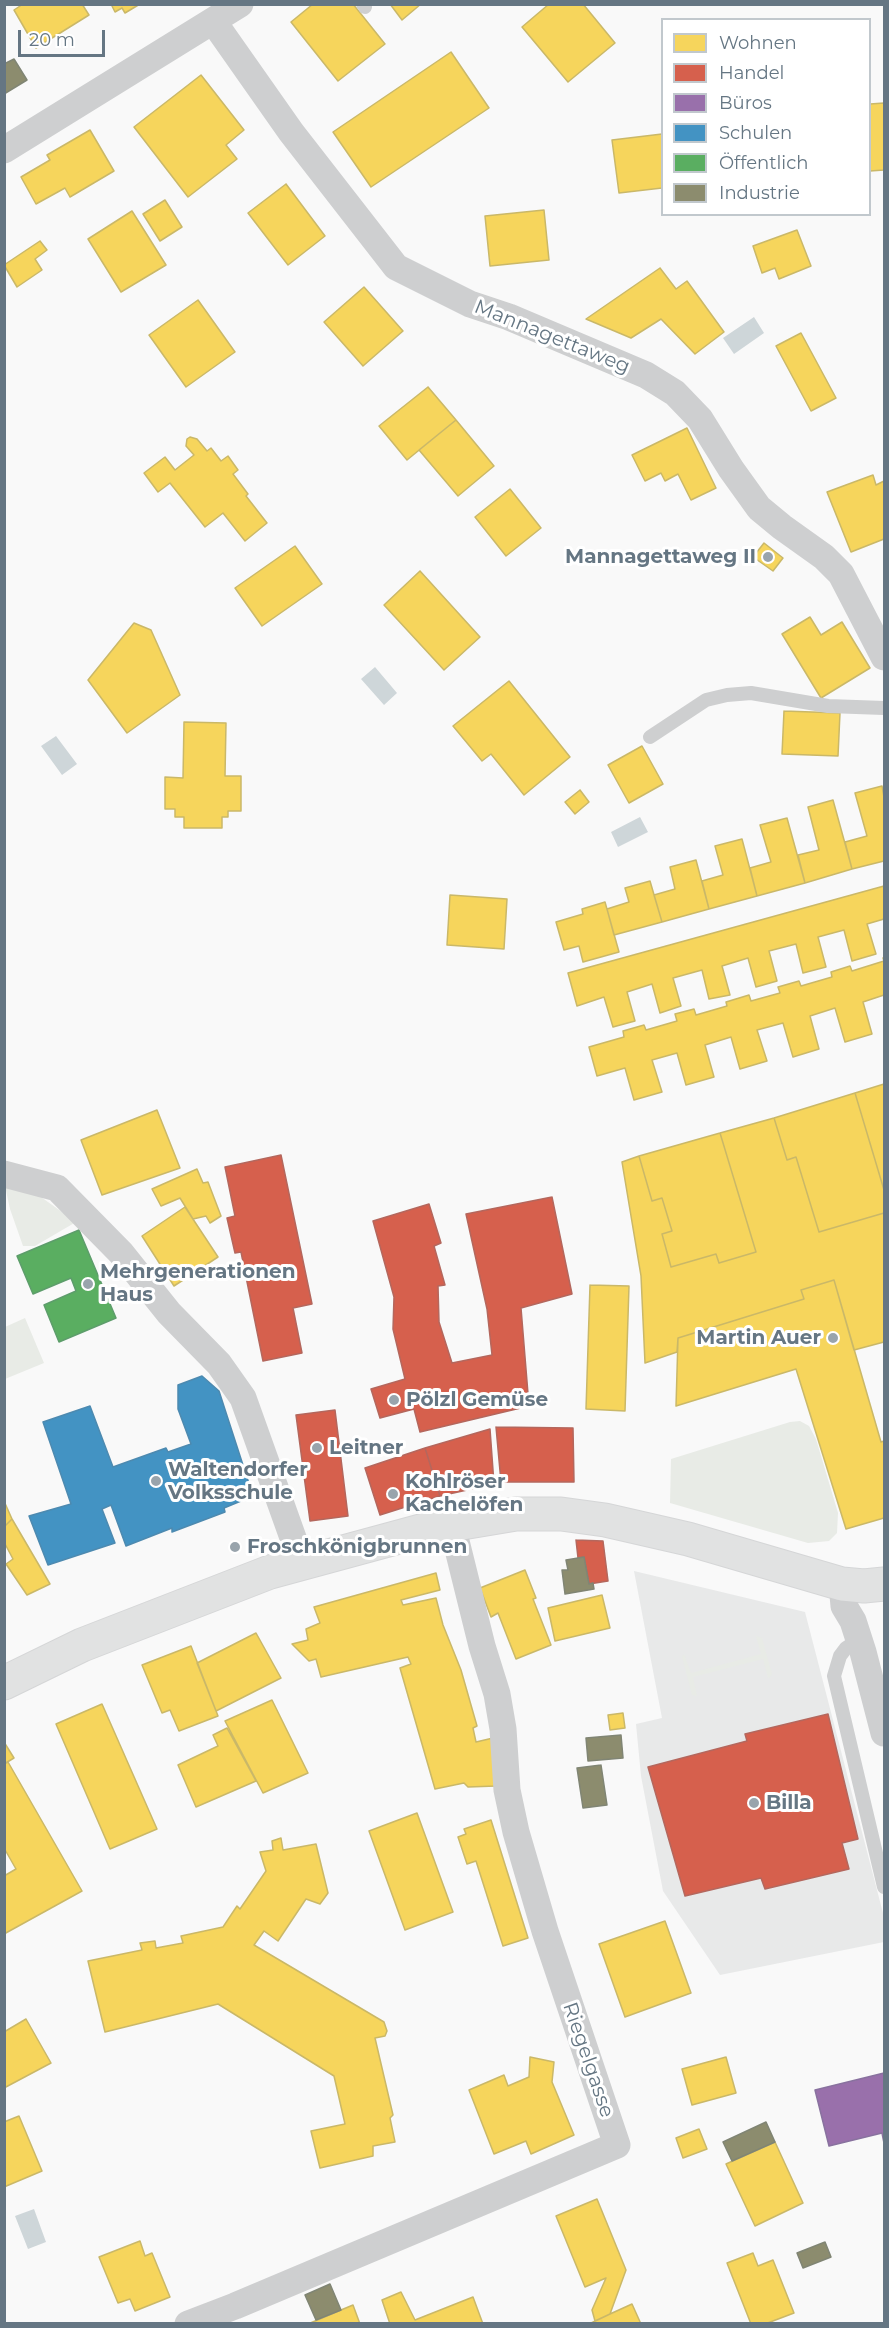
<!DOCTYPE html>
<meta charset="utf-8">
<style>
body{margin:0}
#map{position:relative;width:889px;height:2328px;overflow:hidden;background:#f9f9f9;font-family:Montserrat,sans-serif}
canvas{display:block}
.frame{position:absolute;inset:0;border:6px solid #657683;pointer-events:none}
.legend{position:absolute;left:661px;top:18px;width:210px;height:198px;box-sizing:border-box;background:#fff;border:2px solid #c1c8cd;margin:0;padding:8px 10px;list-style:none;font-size:18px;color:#657683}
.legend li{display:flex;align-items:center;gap:12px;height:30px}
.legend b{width:30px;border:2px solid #c1c8cd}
.scale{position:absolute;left:18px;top:30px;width:87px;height:27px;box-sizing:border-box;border:3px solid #657683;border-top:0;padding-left:8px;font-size:18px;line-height:21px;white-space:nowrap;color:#657683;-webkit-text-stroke:4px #fff;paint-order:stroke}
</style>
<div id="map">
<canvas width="889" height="2328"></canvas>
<div class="frame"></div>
<ul class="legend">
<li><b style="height:16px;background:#f6d55c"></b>Wohnen</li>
<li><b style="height:16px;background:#d6604d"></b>Handel</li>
<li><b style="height:16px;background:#9970ab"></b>Büros</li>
<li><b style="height:16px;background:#4393c3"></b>Schulen</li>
<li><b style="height:16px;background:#5aae61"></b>Öffentlich</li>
<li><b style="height:16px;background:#8c8c6e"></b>Industrie</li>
</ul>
<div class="scale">20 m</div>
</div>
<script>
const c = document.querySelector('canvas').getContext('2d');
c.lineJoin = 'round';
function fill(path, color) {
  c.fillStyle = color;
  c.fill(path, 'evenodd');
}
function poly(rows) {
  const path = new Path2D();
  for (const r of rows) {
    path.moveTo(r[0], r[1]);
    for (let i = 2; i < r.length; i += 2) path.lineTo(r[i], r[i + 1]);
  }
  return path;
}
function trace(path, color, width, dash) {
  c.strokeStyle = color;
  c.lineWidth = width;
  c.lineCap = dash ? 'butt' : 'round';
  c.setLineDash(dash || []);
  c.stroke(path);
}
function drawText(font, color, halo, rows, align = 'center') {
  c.font = font + ' Montserrat,sans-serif';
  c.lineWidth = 6;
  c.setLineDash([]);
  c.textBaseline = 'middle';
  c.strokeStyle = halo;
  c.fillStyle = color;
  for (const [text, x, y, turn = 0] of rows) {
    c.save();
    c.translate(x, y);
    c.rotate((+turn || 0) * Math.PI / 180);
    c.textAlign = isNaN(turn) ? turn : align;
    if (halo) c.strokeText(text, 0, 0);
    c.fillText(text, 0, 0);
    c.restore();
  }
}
fill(poly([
 [634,1571,805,1612,884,1917,884,1942,720,1975,663,1891,641,1776,636,1724,662,1718]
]), '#e8e9e9');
fill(poly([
 [5,1186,41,1197,76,1222,35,1246,23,1246,10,1209],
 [25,1318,44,1363,5,1379,5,1327],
 [800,1421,809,1426,816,1439,838,1513,837,1533,829,1541,808,1543,670,1503,671,1459,790,1422],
 [756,1636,762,1638,772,1674,770,1677,768,1678,763,1659,693,1677,697,1696,692,1695,682,1657,684,1654,691,1673,761,1654]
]), '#e8ebe6');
fill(poly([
 [754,317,764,333,734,354,723,338],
 [375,667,397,693,384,705,361,679],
 [56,736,77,764,62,775,41,746],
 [640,817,648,832,618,847,611,832],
 [34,2209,46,2242,28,2249,15,2216]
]), '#ced6d9');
const homes = poly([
 [23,4,82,4,89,15,36,48,14,10,23,4],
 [111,4,140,4,125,13,122,8,115,12,111,4],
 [313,4,353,4,385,44,338,81,291,22,313,4],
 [390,4,421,4,402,20,390,4],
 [549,4,583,4,615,43,568,82,522,27,549,4],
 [451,52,489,108,371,187,333,132,451,52],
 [201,75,244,130,226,145,237,159,188,197,134,127,201,75],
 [884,103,884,170,870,171,870,104,884,103],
 [90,130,114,171,70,197,65,188,36,204,21,177,50,160,47,155,90,130],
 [662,134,662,188,619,193,612,140,662,134],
 [286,184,325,236,288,265,248,213,286,184],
 [165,200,182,227,160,241,143,214,165,200],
 [544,210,549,260,490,266,485,216,544,210],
 [132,211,166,265,121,292,88,239,132,211],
 [797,230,811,266,779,279,775,268,762,273,753,246,797,230],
 [40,241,47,250,35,259,42,270,17,287,4,265,40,241],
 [660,268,676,289,687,281,724,332,695,354,661,319,631,338,586,319,660,268],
 [364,287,403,331,363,366,324,322,364,287],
 [198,300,235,352,186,387,149,335,198,300],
 [801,333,836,398,811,411,776,346,801,333],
 [428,387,456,420,407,460,379,426,428,387],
 [456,420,494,466,458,496,419,450,456,420],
 [687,428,716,488,691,500,678,474,665,481,661,473,645,481,632,455,687,428],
 [190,437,197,439,207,451,211,448,221,461,228,456,238,470,233,474,248,494,246,496,267,523,245,541,223,513,205,527,170,483,158,492,144,473,165,457,175,470,194,455,186,446,187,439,190,437],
 [873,475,876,485,884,481,884,539,851,552,827,492,873,475],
 [510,489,541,528,506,556,475,517,510,489],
 [764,543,783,558,773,571,753,557,764,543],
 [295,546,322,584,262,626,235,588,295,546],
 [420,571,480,637,444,670,384,605,420,571],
 [810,617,821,635,842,622,870,668,821,698,782,634,810,617],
 [134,623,151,630,180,695,127,733,88,680,134,623],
 [509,681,570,757,524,795,491,754,482,761,453,726,509,681],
 [784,711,840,713,838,756,782,754,784,711],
 [184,722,226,723,225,776,241,776,241,811,228,811,228,817,222,817,222,828,184,828,184,817,175,817,175,809,165,809,165,777,183,778,184,722],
 [642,746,663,784,629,803,608,765,642,746],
 [882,786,884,797,884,861,852,869,845,842,867,836,855,793,882,786],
 [580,790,589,802,575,814,565,802,580,790],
 [833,800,852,869,805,883,798,855,819,850,808,807,833,800],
 [787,818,805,883,757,896,750,868,771,862,760,825,787,818],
 [742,839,757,896,709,909,702,881,723,875,715,846,742,839],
 [696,860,709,909,662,922,654,895,675,889,670,867,696,860],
 [650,881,662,922,614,935,607,909,629,902,625,888,650,881],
 [884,886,884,919,867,924,876,954,852,961,844,930,818,937,826,967,803,973,796,944,769,951,777,981,756,987,748,958,722,966,730,995,709,999,702,970,673,978,681,1006,660,1013,652,984,627,992,635,1021,613,1027,604,997,577,1006,568,973,884,886],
 [450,895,507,899,504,949,447,945,450,895],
 [605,902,619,952,583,962,579,946,564,950,556,922,583,914,582,909,605,902],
 [884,957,884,995,863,1002,872,1034,845,1042,835,1008,810,1016,819,1049,793,1057,783,1023,757,1030,767,1061,740,1069,731,1037,705,1045,714,1077,686,1085,677,1053,652,1060,662,1092,634,1100,625,1068,597,1076,589,1047,624,1037,623,1031,644,1025,646,1030,677,1021,675,1014,694,1009,696,1015,727,1006,726,1002,749,995,751,1001,780,993,778,987,799,981,801,986,832,977,831,972,850,966,852,971,884,961,883,958,884,957],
 [884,1084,884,1190,855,1093,884,1084],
 [855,1093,884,1190,884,1213,819,1232,796,1157,787,1160,774,1118,855,1093],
 [157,1110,180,1168,102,1195,81,1140,157,1110],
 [774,1118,787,1160,796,1157,819,1232,884,1213,884,1342,854,1350,834,1280,801,1290,804,1299,678,1338,677,1352,645,1363,641,1276,622,1162,639,1156,652,1201,662,1198,672,1231,662,1234,671,1267,716,1254,719,1263,756,1252,720,1133,774,1118],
 [720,1133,756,1252,719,1263,716,1254,671,1267,662,1234,672,1231,662,1198,652,1201,639,1156,720,1133],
 [197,1169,203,1183,208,1182,221,1216,210,1223,206,1216,193,1219,180,1198,161,1206,152,1189,197,1169],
 [185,1207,218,1257,174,1286,142,1236,185,1207],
 [834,1280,881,1442,884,1441,884,1518,846,1529,796,1369,676,1406,678,1338,804,1299,801,1290,834,1280],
 [590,1285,629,1286,625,1411,586,1409,590,1285],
 [4,1501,12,1519,4,1527,4,1501],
 [12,1519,50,1584,27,1595,6,1564,13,1559,4,1542,4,1527,12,1519],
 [525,1570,536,1598,533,1599,551,1645,516,1659,498,1613,491,1617,480,1588,525,1570],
 [436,1573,440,1590,401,1600,403,1605,436,1598,443,1625,461,1670,477,1726,473,1728,476,1742,493,1738,496,1786,468,1787,464,1783,435,1789,400,1668,411,1664,408,1657,321,1677,316,1659,309,1661,292,1644,308,1640,306,1629,320,1623,314,1607,436,1573],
 [602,1595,610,1628,555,1641,548,1608,602,1595],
 [256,1633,281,1678,216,1711,197,1663,256,1633],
 [191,1646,218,1716,179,1731,170,1710,162,1713,142,1665,191,1646],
 [272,1700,308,1773,263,1793,225,1721,272,1700],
 [102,1704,157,1829,110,1849,56,1724,102,1704],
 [623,1713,625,1728,610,1730,608,1715,623,1713],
 [227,1728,256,1781,196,1807,178,1765,218,1746,213,1735,227,1728],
 [4,1742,14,1758,4,1764,4,1742],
 [8,1762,82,1891,4,1934,4,1876,16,1869,4,1848,4,1764,8,1762],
 [417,1813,453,1912,405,1930,369,1831,417,1813],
 [491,1820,528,1938,503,1946,476,1861,467,1864,458,1837,466,1834,464,1829,491,1820],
 [281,1838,283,1850,316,1844,328,1893,320,1904,306,1899,278,1941,264,1931,254,1945,384,2022,387,2031,385,2036,375,2038,393,2115,390,2118,395,2142,373,2146,373,2156,320,2168,311,2131,345,2124,334,2076,218,2004,105,2032,88,1961,142,1950,140,1943,155,1941,156,1948,183,1943,181,1936,223,1927,237,1906,240,1909,266,1871,260,1852,273,1850,272,1841,281,1838],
 [665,1921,691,1993,625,2017,599,1944,665,1921],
 [26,2019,51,2063,4,2088,4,2032,26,2019],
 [530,2057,554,2062,552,2082,574,2135,531,2154,526,2141,494,2154,469,2090,504,2075,508,2086,529,2077,530,2057],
 [726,2057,736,2093,692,2105,682,2069,726,2057],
 [19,2116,42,2171,4,2187,4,2122,19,2116],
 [699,2129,707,2149,683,2158,676,2138,699,2129],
 [775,2142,803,2203,755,2226,726,2164,775,2142],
 [597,2199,626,2270,610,2314,595,2321,592,2310,606,2278,585,2287,556,2216,597,2199],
 [140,2241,145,2256,152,2253,170,2297,135,2311,130,2299,118,2303,99,2257,140,2241],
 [753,2253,758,2266,773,2260,794,2313,765,2324,751,2324,727,2263,753,2253],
 [401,2292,415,2320,473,2297,483,2324,390,2324,382,2300,401,2292],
 [632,2304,641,2324,589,2324,610,2314,632,2304],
 [353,2305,360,2324,308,2324,341,2310,353,2305]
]);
fill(homes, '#f6d55c');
trace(homes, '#cab868', 1.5);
const shops = poly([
 [281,1155,312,1304,293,1308,302,1353,263,1361,241,1252,235,1253,227,1218,235,1216,225,1167,281,1155],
 [552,1197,572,1294,521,1308,529,1406,420,1432,414,1409,380,1418,371,1389,405,1379,393,1329,394,1297,373,1221,429,1204,441,1243,434,1246,445,1285,438,1286,439,1322,452,1363,492,1355,487,1309,466,1214,552,1197],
 [335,1410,348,1516,310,1521,296,1415,335,1410],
 [496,1427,573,1428,574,1482,501,1482,496,1427],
 [490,1429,494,1484,440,1496,425,1448,490,1429],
 [425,1448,440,1496,380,1515,365,1468,425,1448],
 [576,1540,603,1541,608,1581,589,1584,584,1557,578,1558,576,1540],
 [828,1714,858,1839,842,1843,849,1869,765,1889,761,1878,685,1896,648,1767,747,1741,745,1734,828,1714]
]);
fill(shops, '#d6604d');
trace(shops, '#b4675d', 1.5);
const offices = poly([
 [884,2073,884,2143,882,2133,829,2146,815,2090,884,2073]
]);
fill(offices, '#9970ab');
trace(offices, '#89729f', 1.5);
const schools = poly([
 [202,1376,219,1391,253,1496,224,1508,225,1512,172,1532,172,1528,126,1546,111,1505,102,1509,115,1543,48,1565,29,1516,71,1504,43,1422,90,1406,113,1467,166,1448,168,1452,191,1444,178,1409,178,1385,202,1376]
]);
fill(schools, '#4393c3');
trace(schools, '#4d8ab0', 1.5);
const public = poly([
 [79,1230,116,1318,59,1342,44,1305,76,1291,71,1278,33,1294,17,1256,79,1230]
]);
fill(public, '#5aae61');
trace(public, '#5d9d6b', 1.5);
const industry = poly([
 [14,59,27,80,4,94,4,64,14,59],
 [584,1557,589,1584,593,1583,594,1589,565,1594,562,1570,568,1570,566,1560,584,1557],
 [621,1735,623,1758,588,1761,586,1738,621,1735],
 [601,1765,607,1805,583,1808,577,1768,601,1765],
 [766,2122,775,2142,732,2161,723,2142,766,2122],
 [825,2242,831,2257,803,2268,797,2253,825,2242],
 [330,2284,341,2310,316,2320,305,2295,330,2284]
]);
fill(industry, '#8c8c6e');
trace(industry, '#808574', 1.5);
const secondary = poly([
 [4,1683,82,1645,270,1572,432,1528,516,1514,561,1514,605,1520,688,1539,842,1584,864,1586,884,1584]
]);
trace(secondary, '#d5d6d7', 35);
trace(poly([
 [363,4,365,7],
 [650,737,706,700,727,695,751,693,828,706,884,708],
 [858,1640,846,1648,840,1656,834,1676,884,1887]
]), '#cecfd0', 14);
trace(poly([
 [213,21,291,132,396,267,470,304,509,317,646,375,675,393,700,419,731,469,759,508,782,527,824,557,841,574,884,657],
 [4,150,240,4],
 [4,1174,57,1188,121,1253,169,1313,219,1364,243,1398,302,1563],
 [842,1584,844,1606,853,1621,863,1652,884,1733],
 [188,2324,235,2306,617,2145,545,1931,516,1832,507,1790,503,1729,497,1694,482,1646,452,1525]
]), '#cecfd0', 27);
trace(secondary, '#e1e2e2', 33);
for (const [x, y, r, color] of [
 [768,557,6,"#99a4ac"],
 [88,1284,6,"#99a4ac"],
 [833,1338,6,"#99a4ac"],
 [394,1400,6,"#99a4ac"],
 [317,1448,6,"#99a4ac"],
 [156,1481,6,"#99a4ac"],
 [393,1494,6,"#99a4ac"],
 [235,1547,6,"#99a4ac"],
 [754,1803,6,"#99a4ac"]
]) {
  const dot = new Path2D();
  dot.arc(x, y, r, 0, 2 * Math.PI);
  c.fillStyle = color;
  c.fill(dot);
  trace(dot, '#fff', 2);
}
drawText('20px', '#657683', '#fff', [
 ["Mannagettaweg",552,337,22],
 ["Riegelgasse",588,2060,71]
]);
drawText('bold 20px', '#657683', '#fff', [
 ["Mannagettaweg II",756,557,"right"],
 ["Mehrgenerationen",100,1272],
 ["Haus",100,1295],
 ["Martin Auer",821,1338,"right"],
 ["Pölzl Gemüse",406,1400],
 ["Leitner",329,1448],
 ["Waltendorfer",168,1470],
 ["Volksschule",168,1493],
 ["Kohlröser",405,1482],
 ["Kachelöfen",405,1505],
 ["Froschkönigbrunnen",247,1547],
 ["Billa",766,1803]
], 'left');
</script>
